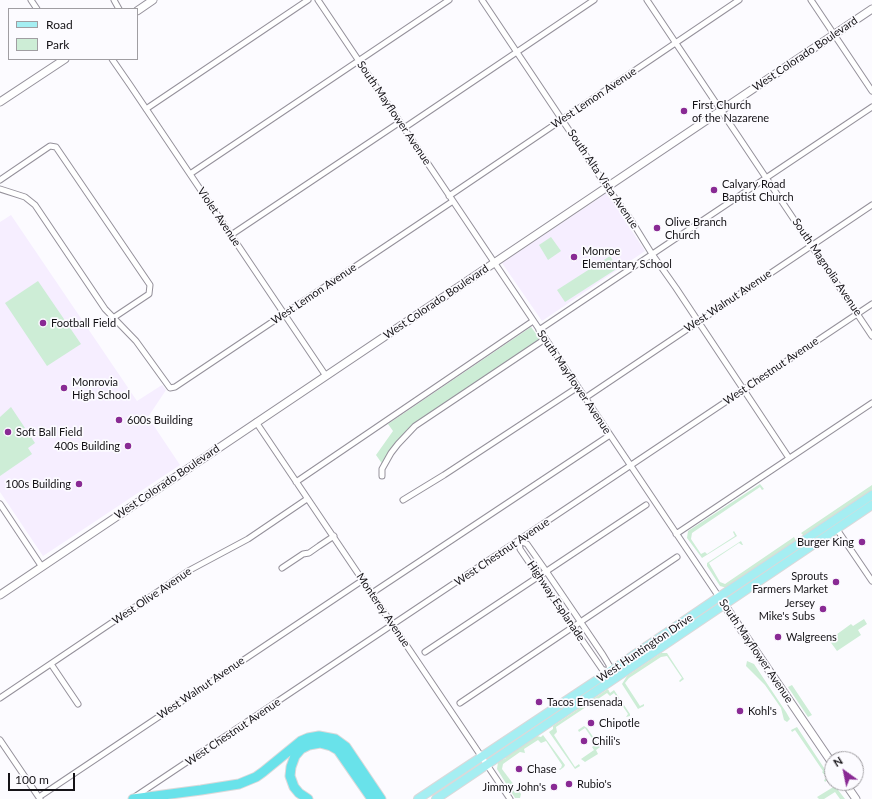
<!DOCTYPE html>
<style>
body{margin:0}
#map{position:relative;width:872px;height:799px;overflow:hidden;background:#fcfbff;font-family:Lato,sans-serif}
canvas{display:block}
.legend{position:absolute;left:8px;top:8px;width:130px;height:52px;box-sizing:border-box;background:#fcfbff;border:1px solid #a09ea2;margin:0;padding:5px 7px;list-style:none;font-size:12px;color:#151317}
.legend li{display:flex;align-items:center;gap:8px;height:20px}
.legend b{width:20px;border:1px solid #a09ea2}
.north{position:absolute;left:824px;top:751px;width:40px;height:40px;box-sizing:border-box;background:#fcfbff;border:1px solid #a09ea2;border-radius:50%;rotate:327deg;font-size:11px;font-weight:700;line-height:16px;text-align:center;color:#151317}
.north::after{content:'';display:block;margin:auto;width:14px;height:18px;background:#892a94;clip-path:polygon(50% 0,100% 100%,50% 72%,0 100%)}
.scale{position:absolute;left:8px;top:773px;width:67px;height:18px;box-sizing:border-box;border:2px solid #151317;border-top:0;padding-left:5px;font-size:12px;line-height:14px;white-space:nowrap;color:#151317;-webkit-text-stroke:3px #fcfbff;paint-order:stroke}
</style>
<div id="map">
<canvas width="872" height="799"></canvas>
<ul class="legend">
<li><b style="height:5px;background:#a5eef2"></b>Road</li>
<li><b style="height:11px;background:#cdedd6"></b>Park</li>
</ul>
<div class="north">N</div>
<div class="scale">100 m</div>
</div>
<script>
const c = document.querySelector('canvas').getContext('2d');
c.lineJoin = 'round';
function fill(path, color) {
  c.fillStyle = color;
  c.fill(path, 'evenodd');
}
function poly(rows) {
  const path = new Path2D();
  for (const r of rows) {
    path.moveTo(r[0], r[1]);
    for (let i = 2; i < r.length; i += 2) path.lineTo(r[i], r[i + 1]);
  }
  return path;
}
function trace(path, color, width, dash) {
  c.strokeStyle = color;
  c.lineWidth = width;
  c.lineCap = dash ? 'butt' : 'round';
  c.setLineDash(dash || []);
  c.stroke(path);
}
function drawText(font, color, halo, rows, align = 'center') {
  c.font = font + ' Lato,sans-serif';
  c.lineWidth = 3.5;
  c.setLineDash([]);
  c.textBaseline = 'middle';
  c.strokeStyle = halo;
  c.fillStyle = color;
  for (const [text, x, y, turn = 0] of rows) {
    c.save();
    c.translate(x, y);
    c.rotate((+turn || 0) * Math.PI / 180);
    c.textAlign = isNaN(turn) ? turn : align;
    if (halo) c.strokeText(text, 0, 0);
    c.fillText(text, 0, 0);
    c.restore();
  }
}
fill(poly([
 [607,193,645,251,542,321,502,263],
 [11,215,137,401,162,385,166,390,148,417,180,465,43,556,0,492,0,222]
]), '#f6eeff');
fill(poly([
 [551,237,561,251,548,260,539,245],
 [610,256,618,268,565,302,557,290],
 [38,281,81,344,47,366,5,303],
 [531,327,540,339,415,425,383,465,376,455,393,431,388,424],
 [11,407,35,443,28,448,32,454,0,476,0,417],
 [760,484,764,489,762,490,760,487,692,533,691,539,701,554,705,552,707,554,735,536,733,532,734,531,737,536,702,558,687,538,688,531],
 [872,485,872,490,804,535,803,535,801,533],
 [794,537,796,541,727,588,720,586,707,566,707,563,741,541,743,545,742,545,739,543,709,563,720,582,725,584],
 [864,619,867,624,858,630,861,635,837,651,829,640,851,624,853,626],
 [661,653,667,653,684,679,680,682,679,681,682,678,667,656,661,657,629,678,625,683,640,706,644,704,644,706,638,709,622,684,627,676],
 [747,661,754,664,786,712,790,719,787,722,784,720,781,708,765,685,746,666],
 [792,685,812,715,808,717,788,687],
 [608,689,610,693,614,690,630,714,630,716,626,717,628,714,614,693,610,696,607,693,556,727,557,732,554,735,575,767,579,764,580,766,575,769,549,732,553,729,553,726],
 [584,726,587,728,600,747,596,750,598,754,585,762,581,759,594,750,592,747,596,744,585,728,579,732,578,730],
 [797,727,828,774,829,779,825,782,824,780,827,778,822,772,823,771,795,730,792,732,791,730],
 [543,735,565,765,564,767,560,770,559,769,561,768,562,765,546,741,541,743,538,740,524,749,525,753,520,752,503,764,502,769,514,785,511,787,515,793,519,791,521,794,520,798,515,798,497,769,498,762,506,758,505,757,537,736,541,737],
 [835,786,845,799,840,799,835,792,824,799,819,799,817,797]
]), '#cdedd6');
const street = poly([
 [31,0,37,9],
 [114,0,119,9],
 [318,0,719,597],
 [482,0,607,187,631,220,652,254,676,288,789,458],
 [647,0,872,336],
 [811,0,872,91],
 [112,59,130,85,326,376],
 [146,109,308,0],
 [404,128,594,0],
 [190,174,449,0],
 [0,180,50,146,56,147,150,285,149,294,113,318],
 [0,189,25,197,35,205,105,309,136,341,170,388,175,387,453,201],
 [449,196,739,0],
 [231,235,400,122],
 [539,330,872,107],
 [585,398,872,205],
 [256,422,510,799],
 [382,476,382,469,391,453,398,444,415,426,545,339],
 [296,482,533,321],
 [403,500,444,475,578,387],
 [0,504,42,567],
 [836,528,872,581],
 [676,534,872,403],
 [282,568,303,554,309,553,319,546,334,536],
 [372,593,610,435],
 [425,652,646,505],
 [51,664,78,704],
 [609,672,602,669,573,627,520,549,519,541,527,544,546,571,603,655,609,665,610,673],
 [0,698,190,570,248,539,307,499],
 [460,703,677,557],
 [0,740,40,799],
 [136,796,872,304],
 [39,797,363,580]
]);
const secondary = poly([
 [137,11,153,0],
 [0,102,65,59],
 [0,595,872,9],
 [719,597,832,763],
 [845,783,856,799]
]);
const primary = poly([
 [418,799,609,672,719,597,872,495],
 [436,799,872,505]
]);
const highway = poly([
 [133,799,201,790,239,784,256,777,263,772,301,741,308,738,319,736,335,739,346,747,381,799],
 [308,799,299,793,294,787,290,776,291,767,295,756,301,749,309,745,320,743,331,746,338,750,372,799]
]);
trace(street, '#95919b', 7);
trace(secondary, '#95919b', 9);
trace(primary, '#dad9da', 10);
trace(highway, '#dad9da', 11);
trace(street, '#fff', 5);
trace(secondary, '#fff', 7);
trace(primary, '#a5eef2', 8);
trace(highway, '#69e2ea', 9);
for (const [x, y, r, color] of [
 [684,111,4,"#892a94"],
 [714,190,4,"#892a94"],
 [657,228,4,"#892a94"],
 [574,257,4,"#892a94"],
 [43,323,4,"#892a94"],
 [64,388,4,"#892a94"],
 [119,420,4,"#892a94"],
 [8,432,4,"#892a94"],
 [128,446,4,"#892a94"],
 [79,484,4,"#892a94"],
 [862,542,4,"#892a94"],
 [836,582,4,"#892a94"],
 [823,609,4,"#892a94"],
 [778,637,4,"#892a94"],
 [539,702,4,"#892a94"],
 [740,711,4,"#892a94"],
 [591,723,4,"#892a94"],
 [584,741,4,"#892a94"],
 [519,769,4,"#892a94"],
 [569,784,4,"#892a94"],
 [554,787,4,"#892a94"]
]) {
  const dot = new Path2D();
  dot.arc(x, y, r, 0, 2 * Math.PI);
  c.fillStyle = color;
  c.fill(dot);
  trace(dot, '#fcfbff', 1.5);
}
drawText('11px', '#151317', '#fcfbff', [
 ["West Colorado Boulevard",805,54,-34],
 ["West Lemon Avenue",594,98,-34],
 ["South Mayflower Avenue",394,113,56],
 ["South Alta Vista Avenue",603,179,56],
 ["Violet Avenue",219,217,56],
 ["South Magnolia Avenue",827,267,56],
 ["West Lemon Avenue",314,294,-34],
 ["West Walnut Avenue",728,301,-34],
 ["West Colorado Boulevard",436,302,-34],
 ["West Chestnut Avenue",771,371,-34],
 ["South Mayflower Avenue",574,382,56],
 ["West Colorado Boulevard",167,482,-34],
 ["West Chestnut Avenue",502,552,-34],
 ["West Olive Avenue",152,596,-34],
 ["Highway Esplanade",556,601,56],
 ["Monterey Avenue",383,610,56],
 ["West Huntington Drive",645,648,-34],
 ["South Mayflower Avenue",756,651,56],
 ["West Walnut Avenue",201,688,-34],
 ["West Chestnut Avenue",233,732,-34]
]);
drawText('11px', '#151317', '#fcfbff', [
 ["First Church",692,105],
 ["of the Nazarene",692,118],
 ["Calvary Road",722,184],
 ["Baptist Church",722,197],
 ["Olive Branch",665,222],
 ["Church",665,235],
 ["Monroe",582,251],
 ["Elementary School",582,264],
 ["Football Field",51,323],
 ["Monrovia",72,382],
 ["High School",72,395],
 ["600s Building",127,420],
 ["Soft Ball Field",16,432],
 ["400s Building",120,446,"right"],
 ["100s Building",71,484,"right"],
 ["Burger King",854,542,"right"],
 ["Sprouts",828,576,"right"],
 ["Farmers Market",828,589,"right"],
 ["Jersey",815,603,"right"],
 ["Mike's Subs",815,616,"right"],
 ["Walgreens",786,637],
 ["Tacos Ensenada",547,702],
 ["Kohl's",748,711],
 ["Chipotle",599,723],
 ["Chili's",592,741],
 ["Chase",527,769],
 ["Rubio's",577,784],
 ["Jimmy John's",546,787,"right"]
], 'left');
</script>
